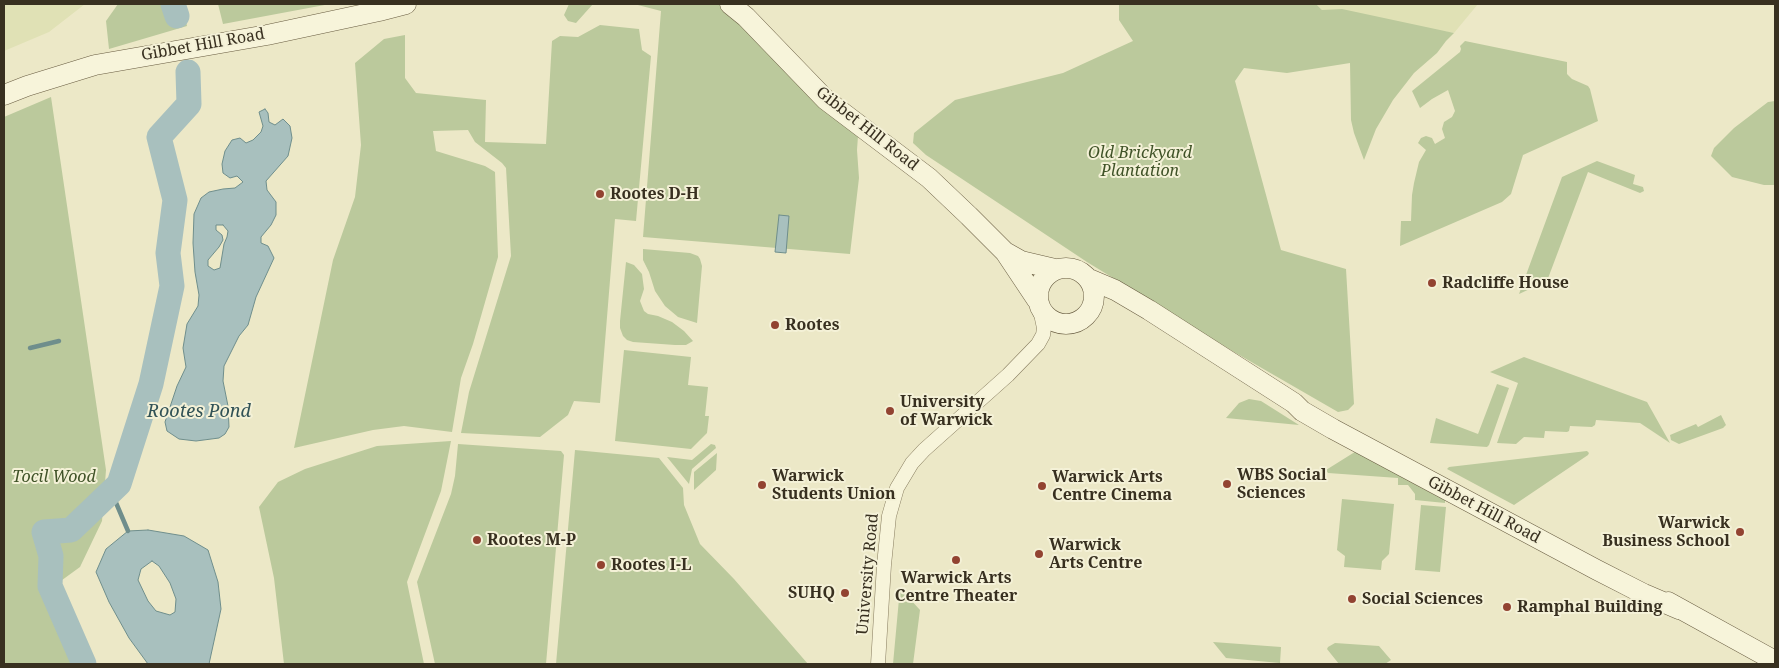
<!DOCTYPE html>
<style>
body{margin:0}
#map{position:relative;width:1779px;height:668px;overflow:hidden;background:#ece8c7;font-family:"Noto Serif",serif}
canvas{display:block}
.frame{position:absolute;inset:0;border:5px solid #383020;pointer-events:none}
</style>
<div id="map">
<canvas width="1779" height="668"></canvas>
<div class="frame"></div>
</div>
<script>
const c = document.querySelector('canvas').getContext('2d');
c.lineJoin = 'round';
function fill(path, color) {
  c.fillStyle = color;
  c.fill(path, 'evenodd');
}
function poly(rows) {
  const path = new Path2D();
  for (const r of rows) {
    if (r.length === 3) {
      path.moveTo(r[0] + r[2], r[1]);
      path.arc(r[0], r[1], r[2], 0, 2 * Math.PI);
      continue;
    }
    path.moveTo(r[0], r[1]);
    for (let i = 2; i < r.length; i += 2) path.lineTo(r[i], r[i + 1]);
  }
  return path;
}
function trace(path, color, width, dash) {
  c.strokeStyle = color;
  c.lineWidth = width;
  c.lineCap = dash ? 'butt' : 'round';
  c.setLineDash(dash || []);
  c.stroke(path);
}
function drawText(font, color, halo, rows, align = 'center') {
  c.font = font + ' "Noto Serif",serif';
  c.lineWidth = 4;
  c.setLineDash([]);
  c.textBaseline = 'middle';
  c.strokeStyle = halo;
  c.fillStyle = color;
  for (const [text, x, y, turn = 0] of rows) {
    c.save();
    c.translate(x, y);
    c.rotate((+turn || 0) * Math.PI / 180);
    c.textAlign = isNaN(turn) ? turn : align;
    if (halo) c.strokeText(text, 0, 0);
    c.fillText(text, 0, 0);
    c.restore();
  }
}
fill(poly([
 [4,4,85,4,49,32,4,51],
 [1316,4,1478,4,1454,33,1322,10]
]), '#e0e1b5');
fill(poly([
 [118,4,182,4,187,26,109,49,106,21],
 [218,4,330,4,223,24],
 [569,4,593,4,576,23,568,21,564,15],
 [634,4,718,4,737,18,858,136,857,150,859,178,850,254,643,237,661,11],
 [1119,4,1316,4,1322,10,1342,9,1454,33,1446,41,1437,53,1414,73,1393,100,1376,129,1364,160,1354,133,1351,120,1350,63,1287,73,1244,68,1235,81,1281,250,1346,269,1354,404,1348,410,1338,412,1234,352,1087,262,926,155,913,143,914,133,955,100,1063,73,1133,41,1119,20],
 [600,25,639,29,642,50,651,56,636,221,615,219,600,403,574,401,568,415,540,437,461,433,469,392,511,256,506,168,502,163,475,142,468,130,433,131,436,151,485,166,495,172,498,257,473,344,461,378,452,432,404,426,373,430,294,448,333,260,355,197,361,145,355,63,384,39,405,35,405,78,416,93,486,100,485,142,546,144,552,41,560,36,578,37],
 [1465,41,1567,62,1567,74,1572,79,1588,86,1590,89,1598,121,1523,155,1511,194,1502,202,1400,246,1401,221,1411,221,1412,195,1414,183,1419,162,1426,150,1418,143,1421,138,1426,136,1432,138,1435,144,1445,138,1442,129,1444,122,1452,117,1455,111,1448,90,1432,99,1420,108,1412,91,1460,52,1461,49,1460,46],
 [51,97,106,470,102,521,80,567,47,591,64,646,71,664,4,664,4,117],
 [1775,101,1775,185,1764,185,1732,177,1711,156,1714,148,1734,128,1768,102],
 [1597,161,1635,175,1633,184,1643,187,1644,191,1640,193,1588,172,1547,281,1519,294,1562,177],
 [643,249,690,253,698,256,700,259,702,266,697,323,678,317,665,306,655,291,649,272,643,260],
 [626,262,634,265,642,274,644,289,640,301,644,311,648,314,658,316,672,322,684,331,693,341,686,345,675,345,633,342,627,340,623,336,620,328,620,321],
 [624,350,691,357,688,385,708,387,705,416,709,416,707,433,691,449,615,441],
 [1524,357,1647,402,1670,443,1640,423,1596,420,1595,425,1592,427,1570,426,1569,431,1567,432,1545,431,1544,438,1524,437,1516,444,1497,443,1518,383,1490,372],
 [1497,384,1509,388,1489,445,1487,447,1430,443,1436,418,1478,434],
 [1249,399,1261,401,1299,425,1226,418,1239,403],
 [1721,415,1726,425,1723,428,1679,444,1671,440,1670,435,1696,424,1698,427],
 [451,441,441,491,407,582,424,664,284,664,274,578,259,507,278,482,305,469,377,446],
 [458,444,561,451,564,455,546,664,435,664,417,582,451,494,455,476],
 [711,444,715,445,716,448,692,469,689,484,667,457,692,460],
 [575,450,659,458,683,488,684,505,700,544,734,579,808,664,556,664],
 [1358,450,1445,498,1445,503,1415,500,1415,494,1408,485,1398,485,1398,478,1328,473,1326,470],
 [1587,451,1589,453,1588,455,1514,505,1447,469,1449,467],
 [717,453,716,470,694,490,694,472],
 [1342,499,1394,504,1389,554,1382,561,1381,570,1344,567,1345,556,1337,550],
 [1421,505,1446,507,1440,572,1415,570],
 [900,588,920,610,913,664,893,664],
 [1213,642,1281,647,1280,663,1226,658],
 [1335,643,1379,646,1391,660,1385,664,1339,664,1327,649,1328,647]
]), '#bbc99c');
const water = poly([
 [265,109,268,113,269,122,275,125,283,119,290,126,292,138,288,156,266,181,267,190,276,202,276,215,271,225,261,237,261,243,268,246,274,258,256,297,248,325,239,336,224,366,223,381,228,406,229,427,225,434,219,438,196,441,179,439,167,431,165,422,177,386,186,367,183,348,187,324,198,306,199,295,195,272,193,243,194,214,201,198,209,192,223,189,235,188,243,182,237,176,230,178,223,173,222,164,225,151,232,140,240,138,246,143,253,140,261,132,263,126,259,112,265,109],
 [223,225,228,231,227,237,224,244,220,268,214,270,208,266,208,260,219,247,223,240,222,235,216,230,216,225,223,225],
 [779,215,789,216,786,253,775,252,779,215],
 [148,530,184,536,208,550,218,582,221,609,209,664,148,664,129,638,109,602,96,572,106,549,128,531,148,530],
 [152,561,159,566,170,583,176,599,175,612,170,615,156,611,148,601,138,580,141,569,152,561]
]);
fill(water, '#a8c0be');
trace(water, '#6f8e8c', 1);
trace(poly([
 [30,348,59,341],
 [111,491,128,531]
]), '#6f8e8c', 4.5);
trace(poly([
 [173,4,177,16],
 [84,664,50,586,51,556,44,532,71,530,119,484,151,384,172,286,168,253,175,200,159,137,189,104,188,72]
]), '#a8c0be', 25);
const street = poly([
 [878,664,884,565,889,516,897,488,912,463,924,450,1008,375,1038,344,1043,335,1044,328,1040,309]
]);
const secondary = poly([
 [730,4,746,17,826,100,929,178,969,216,1005,252,1037,300],
 [4,95,27,86,95,65,267,35,379,11,406,4],
 [1005,252,1021,261,1055,269],
 [1066,296,28],
 [1089,279,1115,290,1149,310,1294,403,1302,411,1333,429,1597,570,1644,594,1679,609],
 [1668,602,1775,661]
]);
trace(street, '#867b5e', 15);
trace(secondary, '#685c41', 21);
trace(street, '#f7f4da', 14);
trace(secondary, '#f7f4da', 20);
for (const [x, y, r, color] of [
 [600,194,5,"#924331"],
 [1432,283,5,"#924331"],
 [775,325,5,"#924331"],
 [890,411,5,"#924331"],
 [1227,484,5,"#924331"],
 [762,485,5,"#924331"],
 [1042,486,5,"#924331"],
 [1740,532,5,"#924331"],
 [477,540,5,"#924331"],
 [1039,554,5,"#924331"],
 [956,560,5,"#924331"],
 [601,565,5,"#924331"],
 [845,593,5,"#924331"],
 [1352,599,5,"#924331"],
 [1507,607,5,"#924331"]
]) {
  const dot = new Path2D();
  dot.arc(x, y, r, 0, 2 * Math.PI);
  c.fillStyle = color;
  c.fill(dot);
  trace(dot, '#f4f1d7', 2);
}
drawText('16px', '#383020', '#f4f1d7', [
 ["Gibbet Hill Road",203,45,-10],
 ["Gibbet Hill Road",867,129,38],
 ["Gibbet Hill Road",1484,510,28],
 ["University Road",868,574,-85]
]);
drawText('italic 16px', '#405328', '#f4f1d7', [
 ["Old Brickyard",1140,153],
 ["Plantation",1140,171],
 ["Tocil Wood",54,477]
]);
drawText('bold 16px', '#383020', '#f4f1d7', [
 ["Rootes D-H",610,194],
 ["Radcliffe House",1442,283],
 ["Rootes",785,325],
 ["University",900,402],
 ["of Warwick",900,420],
 ["WBS Social",1237,475],
 ["Sciences",1237,493],
 ["Warwick",772,476],
 ["Students Union",772,494],
 ["Warwick Arts",1052,477],
 ["Centre Cinema",1052,495],
 ["Warwick",1730,523,"right"],
 ["Business School",1730,541,"right"],
 ["Rootes M-P",487,540],
 ["Warwick",1049,545],
 ["Arts Centre",1049,563],
 ["Rootes I-L",611,565],
 ["Warwick Arts",956,578,"center"],
 ["Centre Theater",956,596,"center"],
 ["SUHQ",835,593,"right"],
 ["Social Sciences",1362,599],
 ["Ramphal Building",1517,607]
], 'left');
drawText('italic 18px', '#315256', '#f4f1d7', [
 ["Rootes Pond",199,412]
]);
</script>
